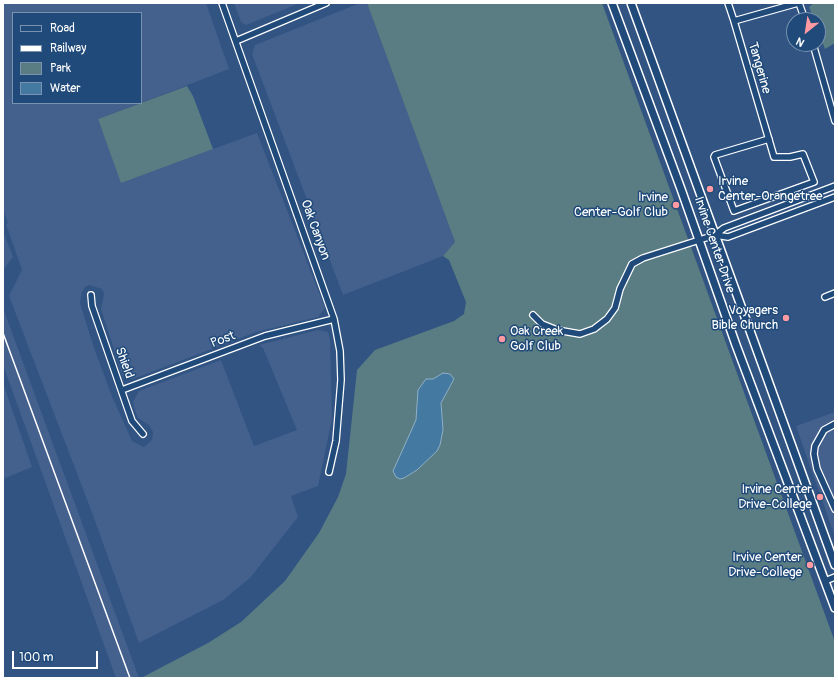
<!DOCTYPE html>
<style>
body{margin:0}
#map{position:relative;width:838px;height:681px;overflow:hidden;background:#315483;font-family:Pangolin,sans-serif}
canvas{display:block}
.frame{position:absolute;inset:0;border:4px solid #fff;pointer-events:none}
.legend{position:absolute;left:12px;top:12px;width:130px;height:92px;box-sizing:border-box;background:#1f4a7a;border:1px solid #7992af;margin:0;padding:5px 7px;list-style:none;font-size:12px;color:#fff}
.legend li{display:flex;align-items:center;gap:8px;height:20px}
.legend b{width:20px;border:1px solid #7992af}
.north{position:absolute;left:786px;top:12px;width:40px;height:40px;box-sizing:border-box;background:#1f4a7a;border:1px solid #7992af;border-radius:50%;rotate:210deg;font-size:11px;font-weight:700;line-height:16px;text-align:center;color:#fff}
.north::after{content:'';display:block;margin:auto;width:14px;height:18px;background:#ff9aa2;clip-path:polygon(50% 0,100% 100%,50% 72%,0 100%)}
.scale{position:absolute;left:12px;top:651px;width:86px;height:18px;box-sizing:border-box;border:2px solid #fff;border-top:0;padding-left:5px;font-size:12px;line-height:14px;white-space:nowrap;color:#fff;-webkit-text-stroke:3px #1f4a7a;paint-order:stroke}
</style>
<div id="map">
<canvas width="838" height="681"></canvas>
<div class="frame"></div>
<ul class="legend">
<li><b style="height:5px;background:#1f4a7a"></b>Road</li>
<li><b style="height:5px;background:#fff"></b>Railway</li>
<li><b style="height:11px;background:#597d82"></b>Park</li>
<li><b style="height:11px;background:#4479a1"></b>Water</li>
</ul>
<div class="north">N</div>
<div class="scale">100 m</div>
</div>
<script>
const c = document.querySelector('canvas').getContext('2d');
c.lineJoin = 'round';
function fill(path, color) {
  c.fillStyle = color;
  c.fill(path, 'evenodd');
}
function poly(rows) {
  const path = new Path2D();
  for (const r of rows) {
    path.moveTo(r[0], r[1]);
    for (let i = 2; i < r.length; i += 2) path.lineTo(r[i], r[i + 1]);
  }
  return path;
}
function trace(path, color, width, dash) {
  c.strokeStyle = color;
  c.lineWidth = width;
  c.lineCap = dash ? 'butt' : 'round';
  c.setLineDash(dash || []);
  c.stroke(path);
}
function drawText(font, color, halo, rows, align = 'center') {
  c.font = font + ' Pangolin,sans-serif';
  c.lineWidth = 3;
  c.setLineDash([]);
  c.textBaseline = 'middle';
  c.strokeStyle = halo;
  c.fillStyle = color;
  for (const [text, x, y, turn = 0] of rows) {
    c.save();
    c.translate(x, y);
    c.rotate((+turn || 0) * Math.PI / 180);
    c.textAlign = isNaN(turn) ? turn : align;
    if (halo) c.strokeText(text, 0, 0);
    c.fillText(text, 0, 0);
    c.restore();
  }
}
fill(poly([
 [3,3,206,3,229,69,141,103,141,13,13,13,13,103,140,103,98,119,122,182,257,133,325,308,318,317,256,332,133,379,125,378,122,374,101,309,104,294,102,289,89,285,85,287,82,292,80,303,93,345,111,394,132,441,144,447,152,440,153,432,149,425,138,418,135,410,133,402,139,391,221,360,254,446,297,430,263,348,259,345,318,330,328,332,330,340,332,419,318,486,291,496,298,517,250,578,223,600,139,643,91,510,9,296,22,270,6,224,8,223,3,209],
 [234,3,300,3,246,25,241,22],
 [360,3,367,3,455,242,443,256,343,295,252,54,255,45],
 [3,231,13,257,3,270],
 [3,308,139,678,116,678,3,365],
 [3,383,32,467,3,479],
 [835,412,835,537,796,426]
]), '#44608d');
fill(poly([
 [367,3,602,3,835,642,835,678,141,678,208,643,241,622,285,581,319,533,338,497,346,474,357,370,375,350,454,321,464,314,466,302,449,260,443,256,455,242],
 [814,3,835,3,835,43,825,49,818,31,818,20,814,20,809,7],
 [187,86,193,96,213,149,121,183,98,119]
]), '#597d82');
const water = poly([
 [443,373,450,374,454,379,441,403,443,430,440,445,437,451,417,470,404,478,400,479,396,477,393,471,416,420,418,390,426,379,433,379,443,373]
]);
fill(water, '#4479a1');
trace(water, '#8fafc7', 1);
const minor = poly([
 [222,3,334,319,340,351,341,380,336,441,329,472],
 [728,3,734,21,774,157,790,157,803,154,814,182,734,211,714,157,715,155,769,139],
 [799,3,805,20],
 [734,21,798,3],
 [236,41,326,3],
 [813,44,835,121],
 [715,235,728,237,835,197],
 [91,295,92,306,132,421,143,434],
 [825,297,835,293],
 [533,315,542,324,557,330,580,334,594,329,607,319,615,308,620,289,632,264,643,258,715,235,724,228,835,186],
 [122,390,265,336,334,319],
 [835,424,824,430,815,446,814,454,817,469,835,509],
 [825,581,835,577]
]);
const major = poly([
 [612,3,681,189,736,345,835,608],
 [631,3,835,565]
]);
trace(minor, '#fff', 8);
trace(major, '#fff', 10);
trace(minor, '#1f4a7a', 5.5);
trace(major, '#1f4a7a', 7);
trace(poly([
 [3,333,130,678]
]), '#fff', 1.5);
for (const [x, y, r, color] of [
 [710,189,4,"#ff9aa2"],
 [676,205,4,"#ff9aa2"],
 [786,318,4,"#ff9aa2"],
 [502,339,4,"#ff9aa2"],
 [820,497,4,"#ff9aa2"],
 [810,565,4,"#ff9aa2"]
]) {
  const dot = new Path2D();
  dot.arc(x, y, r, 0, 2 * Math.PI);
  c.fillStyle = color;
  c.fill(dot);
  trace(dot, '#1f4a7a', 1.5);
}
drawText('13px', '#fff', '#1f4a7a', [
 ["Tangerine",759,68,74],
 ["Oak Canyon",315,230,70],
 ["Irvine Center Drive",714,245,71],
 ["Post",223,340,-21],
 ["Shield",124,363,70]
]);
drawText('13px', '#fff', '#1f4a7a', [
 ["Irvine",718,182,"left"],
 ["Center-Orangetree",718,197,"left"],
 ["Irvine",668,198],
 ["Center-Golf Club",668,213],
 ["Voyagers",778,311],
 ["Bible Church",778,326],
 ["Oak Creek",510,332,"left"],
 ["Golf Club",510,347,"left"],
 ["Irvine Center",812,490],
 ["Drive-College",812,505],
 ["Irvive Center",802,558],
 ["Drive-College",802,573]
], 'right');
</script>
